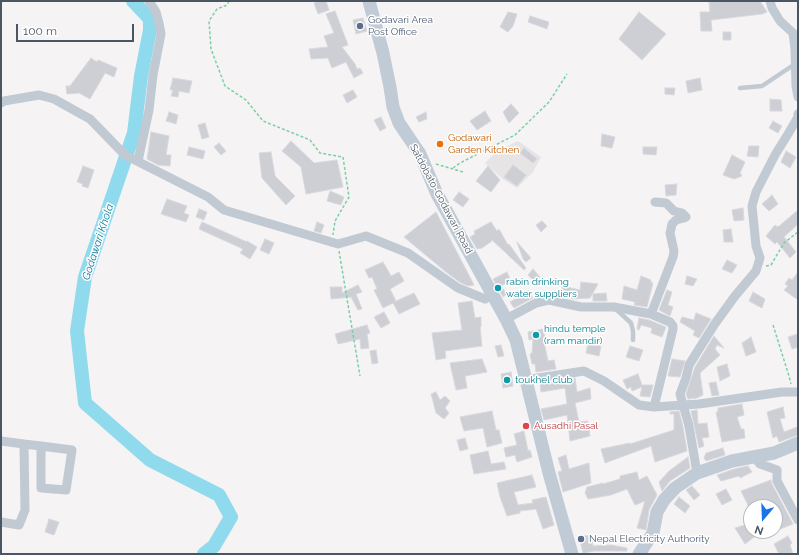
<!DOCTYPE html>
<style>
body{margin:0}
#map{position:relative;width:799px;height:555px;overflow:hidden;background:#f5f3f3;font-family:Raleway,sans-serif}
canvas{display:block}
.frame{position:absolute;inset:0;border:2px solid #4a5661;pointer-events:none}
.north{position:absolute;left:743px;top:499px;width:40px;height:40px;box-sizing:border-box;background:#fff;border:1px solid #b7bbc0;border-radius:50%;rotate:199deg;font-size:11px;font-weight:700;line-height:16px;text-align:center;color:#4a5661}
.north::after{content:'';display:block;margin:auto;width:14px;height:18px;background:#1a73e8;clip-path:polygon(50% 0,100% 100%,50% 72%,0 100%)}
.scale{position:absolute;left:16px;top:24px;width:118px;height:18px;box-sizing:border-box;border:2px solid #4a5661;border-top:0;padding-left:5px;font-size:12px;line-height:14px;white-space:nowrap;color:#4a5661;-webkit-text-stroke:3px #fff;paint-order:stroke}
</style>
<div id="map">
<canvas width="799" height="555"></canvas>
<div class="frame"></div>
<div class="north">N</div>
<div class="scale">100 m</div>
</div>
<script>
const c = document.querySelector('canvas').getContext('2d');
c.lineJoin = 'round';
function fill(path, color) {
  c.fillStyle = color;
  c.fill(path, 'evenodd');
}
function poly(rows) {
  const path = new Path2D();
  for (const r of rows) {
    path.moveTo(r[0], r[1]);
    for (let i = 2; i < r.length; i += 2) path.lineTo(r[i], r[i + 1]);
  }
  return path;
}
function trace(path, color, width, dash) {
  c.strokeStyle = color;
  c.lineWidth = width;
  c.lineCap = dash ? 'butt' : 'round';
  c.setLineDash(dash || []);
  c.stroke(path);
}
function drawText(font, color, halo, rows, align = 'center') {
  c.font = font + ' Raleway,sans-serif';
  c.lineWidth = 3;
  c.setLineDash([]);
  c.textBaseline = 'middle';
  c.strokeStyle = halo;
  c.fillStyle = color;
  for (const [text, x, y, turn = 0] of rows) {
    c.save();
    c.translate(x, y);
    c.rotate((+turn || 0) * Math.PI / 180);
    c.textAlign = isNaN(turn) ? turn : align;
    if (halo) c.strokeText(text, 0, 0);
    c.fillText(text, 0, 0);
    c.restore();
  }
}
fill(poly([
 [518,141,541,157,533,172,517,188,504,180,485,163,497,151]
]), '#e6e4e5');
trace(poly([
 [133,1,150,19,150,30,141,76,134,133,85,277,77,331,85,403,150,460,219,495,231,517,214,546,204,554]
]), '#90daee', 14);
const building = poly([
 [320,1,326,1,329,10,318,14,314,3,320,1],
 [724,1,760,1,767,12,762,14,711,20,712,31,701,31,700,12,710,12,709,2,724,1],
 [335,11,348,45,342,47,355,64,357,69,360,68,363,73,354,78,346,62,332,68,328,58,311,59,309,49,328,47,324,36,334,33,326,14,335,11],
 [508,12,517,14,513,26,508,32,500,27,508,12],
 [639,12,666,34,642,60,619,39,639,12],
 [530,16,549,22,547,29,528,22,530,16],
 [363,18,367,31,356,34,353,20,363,18],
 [723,32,731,32,731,40,723,40,723,32],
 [91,58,97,62,98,60,117,68,114,77,105,73,90,99,79,93,67,94,66,86,70,86,91,58],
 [173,78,192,81,189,93,179,91,178,97,171,96,173,90,170,90,173,78],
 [700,78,702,90,688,93,686,81,700,78],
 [665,88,675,88,674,95,665,94,665,88],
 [353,90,357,97,347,103,343,95,353,90],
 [770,99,781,100,782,111,770,111,770,99],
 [511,104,519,113,509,123,503,112,511,104],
 [485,111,491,121,477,130,470,121,485,111],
 [169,112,178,115,176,124,166,121,169,112],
 [426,112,427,119,419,122,416,117,426,112],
 [381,117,386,128,380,131,374,120,381,117],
 [773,121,782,126,778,133,769,128,773,121],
 [205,123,209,137,202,139,198,125,205,123],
 [151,132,169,136,166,155,171,155,170,166,158,165,147,159,151,132],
 [602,134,615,137,612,148,601,146,602,134],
 [291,141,314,163,337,160,343,187,306,194,301,167,282,151,291,141],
 [219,143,226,151,221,155,214,147,219,143],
 [749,146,759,146,758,157,747,156,749,146],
 [189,147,205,151,203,159,187,155,189,147],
 [643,147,657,147,656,155,643,154,643,147],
 [524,148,537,159,533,163,520,153,524,148],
 [786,151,796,157,790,168,781,162,786,151],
 [271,152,275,176,295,196,286,205,262,178,259,153,271,152],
 [732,155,745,162,740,173,742,176,734,179,723,175,732,155],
 [513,165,526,175,517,186,504,177,513,165],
 [83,166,94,170,88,188,82,186,83,184,77,182,83,166],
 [488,166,500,180,491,192,476,181,488,166],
 [677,184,676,195,666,196,665,185,677,184],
 [330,191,344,197,341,205,327,201,330,191],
 [459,192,469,199,463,207,453,200,459,192],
 [772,195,778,204,769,211,762,204,772,195],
 [167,199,187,206,184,213,189,215,186,222,161,214,167,199],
 [743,208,744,220,734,221,732,210,743,208],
 [199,209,207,212,204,220,196,217,199,209],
 [798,210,798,224,784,237,796,252,790,258,777,242,775,244,766,236,775,225,778,227,798,210],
 [436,212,474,285,468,286,461,283,446,272,404,237,436,212],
 [542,221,547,226,541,232,536,225,542,221],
 [202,222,247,242,247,241,257,247,250,259,240,253,243,249,199,229,202,222],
 [317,222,324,225,321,233,314,231,317,222],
 [491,222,497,231,499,229,508,245,509,244,526,268,524,270,491,239,492,241,482,248,477,249,470,237,475,234,474,231,491,222],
 [731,229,733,242,724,242,723,230,731,229],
 [265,239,274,243,269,254,260,250,265,239],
 [517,242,531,258,526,262,523,259,517,242],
 [727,260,737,265,732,273,722,269,727,260],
 [383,262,391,276,399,272,404,281,390,289,396,301,394,302,414,293,420,304,399,314,393,303,383,308,374,290,377,289,372,277,369,278,365,270,383,262],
 [533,269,540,277,535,282,528,275,533,269],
 [507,272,511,281,501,286,507,294,503,297,493,279,507,272],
 [798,272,798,300,784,290,788,286,785,284,789,278,792,280,798,272],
 [641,276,651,280,651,283,653,283,647,307,634,305,635,302,622,299,624,286,637,290,641,276],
 [687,276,697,279,693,286,685,284,687,276],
 [581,282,598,284,590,298,573,299,561,296,562,286,580,290,581,282],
 [358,285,362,292,356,294,362,309,358,310,351,297,331,299,330,287,342,287,342,293,358,285],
 [667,290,672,292,668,305,673,307,670,316,659,310,667,290],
 [529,291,533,298,514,308,510,302,529,291],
 [753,292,765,299,762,308,749,301,753,292],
 [606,293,607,301,593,301,593,294,606,293],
 [472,301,475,318,481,317,481,327,480,327,482,346,445,351,446,358,436,360,432,333,462,330,458,303,472,301],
 [384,312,390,323,381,328,374,317,384,312],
 [696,313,711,319,699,338,693,335,695,331,680,322,682,317,694,320,696,313],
 [639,318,649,320,666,327,662,337,651,333,652,328,641,325,639,330,637,329,639,318],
 [367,325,370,333,367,334,369,348,361,349,360,339,338,344,335,334,367,325],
 [543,329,545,337,543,337,548,361,554,360,556,369,536,372,535,364,532,364,530,354,532,353,533,339,529,340,528,332,543,329],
 [798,334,798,347,792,349,788,337,798,334],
 [714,336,724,348,717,345,715,349,720,355,700,373,703,395,697,398,688,399,686,394,695,367,714,336],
 [751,337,756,352,746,356,742,343,751,337],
 [589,339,602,341,599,356,586,353,589,339],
 [501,345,504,356,498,357,495,346,501,345],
 [630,346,643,350,639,361,626,357,630,346],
 [376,350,378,363,372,364,370,351,376,350],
 [482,359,487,372,465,376,467,388,456,390,450,363,482,359],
 [672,359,685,361,680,377,668,376,672,359],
 [727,364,730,376,720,381,717,367,727,364],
 [511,372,513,386,503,388,501,374,511,372],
 [638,374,642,385,653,385,650,397,640,396,642,387,632,391,631,387,627,389,623,380,638,374],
 [575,378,577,392,590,388,591,399,575,403,579,422,588,421,590,436,570,441,567,415,544,420,541,409,567,404,565,388,541,392,540,384,575,378],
 [716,382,719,395,712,396,709,383,716,382],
 [436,392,440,400,445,396,450,401,445,408,449,413,444,419,436,413,433,401,431,394,436,392],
 [742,404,744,415,737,417,741,429,744,429,745,438,722,442,716,412,718,412,718,408,742,404],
 [783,407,785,418,780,419,784,432,797,427,798,435,779,442,777,436,773,438,767,412,783,407],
 [697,410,698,424,707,423,709,437,702,438,704,446,699,448,691,411,697,410],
 [492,411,496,430,499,430,502,443,487,447,483,428,464,431,460,417,492,411],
 [679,411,683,427,687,451,655,462,651,446,605,463,601,449,630,443,630,444,674,430,674,414,670,414,670,412,679,411],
 [524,431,528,451,530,450,532,457,517,462,515,455,506,457,504,448,517,445,514,434,524,431],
 [465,438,468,449,460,451,457,440,465,438],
 [723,448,725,455,706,461,704,458,706,453,723,448],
 [488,451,491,464,504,462,506,469,474,474,470,455,488,451],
 [566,455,569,469,589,463,591,483,563,492,558,472,562,471,558,458,566,455],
 [688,457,690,468,670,481,662,491,659,482,669,471,688,457],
 [748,466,752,472,740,478,739,476,721,481,717,475,734,469,748,466],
 [637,472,639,480,647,476,657,495,649,510,646,530,637,528,645,501,635,505,627,489,611,495,588,499,585,493,587,487,603,483,603,484,620,479,620,476,637,472],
 [532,475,536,487,514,492,518,505,533,503,532,500,546,497,554,525,543,529,536,509,520,511,520,513,507,516,500,497,497,483,532,475],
 [771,480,772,484,793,524,775,531,775,507,749,507,741,491,771,480],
 [692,486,700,495,694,500,686,490,692,486],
 [726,489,732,500,722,505,716,494,726,489],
 [679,497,690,506,685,513,674,504,679,497],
 [49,519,59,522,54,535,45,532,49,519],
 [751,523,751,531,762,531,745,544,735,528,751,523],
 [591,535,593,546,611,545,627,548,627,551,594,551,583,553,579,537,591,535],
 [788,536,792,543,790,545,793,554,779,554,774,544,788,536]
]);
fill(building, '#cdcfd5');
trace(building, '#d7d9de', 1);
trace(poly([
 [229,1,227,5,217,9,209,21,211,49,225,86,246,100,263,121,310,140,320,153,343,157,349,197,335,221,333,235],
 [436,164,463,172],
 [453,168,460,163,515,135,549,102,567,74],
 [339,251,360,376],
 [766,266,771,265,784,243,798,232],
 [773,325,789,376,791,384]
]), '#7ad0a6', 1.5, [3, 2]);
trace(poly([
 [740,88,762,86,795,64],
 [617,310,631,323,633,331,633,340]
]), '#c1cad2', 4.5);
trace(poly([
 [770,1,772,8,780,21,793,33,795,49,796,86,798,97],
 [1,103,4,101,39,95,54,99,90,119,125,155,208,197,224,210,338,244,366,236,408,253,458,288,485,299,492,294],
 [138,161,149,110,153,75,161,34,159,23,156,12,149,1],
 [651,314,673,257,674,251,670,233,671,229,672,224,676,220,684,218,686,217,682,213,674,211,666,203,655,202],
 [506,319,536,303,549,300,581,307,614,307,651,314,670,322,673,326,673,329,654,407],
 [525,380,584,371,604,381,639,405,654,407,699,404,782,392,798,392],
 [1,441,24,444,25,510,19,525,1,522],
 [24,444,41,446,72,450,66,490,41,488,41,446],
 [754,457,760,464,777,470,777,481,798,520],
 [697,473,689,426,680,394,686,378,689,365,714,325,735,296,756,271,760,258,756,246,752,206,756,192,775,155,788,134,798,117,798,114]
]), '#c1cad2', 9);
trace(poly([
 [369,1,383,53,390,87,393,107,399,123,420,154,437,194,506,319,516,340,549,473,572,554],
 [639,554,653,533,657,512,664,500,675,488,697,473,732,461,774,453,798,443]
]), '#c1cbd6', 13);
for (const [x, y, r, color] of [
 [360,26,4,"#5c6f8a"],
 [440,144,4,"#e8710a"],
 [498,288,4,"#0f9aa8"],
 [536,335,4,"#0f9aa8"],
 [507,380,4,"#0f9aa8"],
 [526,426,4,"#e0444e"],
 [581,539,4,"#5c6f8a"]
]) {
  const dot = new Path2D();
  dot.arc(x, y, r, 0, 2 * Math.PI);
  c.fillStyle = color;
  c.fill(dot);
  trace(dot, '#fff', 1.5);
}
drawText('10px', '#4e5e75', '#fff', [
 ["Godavari Area",368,20],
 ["Post Office",368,32],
 ["Nepal Electricity Authority",589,539]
], 'left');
drawText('10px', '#c56008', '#fff', [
 ["Godawari",448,138],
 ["Garden Kitchen",448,150]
], 'left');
drawText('10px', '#4a5661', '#fff', [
 ["Satdobato-Godawari Road",441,199,62]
]);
drawText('10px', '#0d838f', '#fff', [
 ["rabin drinking",506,282],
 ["water suppliers",506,294],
 ["hindu temple",544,329],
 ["(ram mandir)",544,341],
 ["toukhel club",515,380]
], 'left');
drawText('10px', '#be3a42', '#fff', [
 ["Ausadhi Pasal",534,426]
], 'left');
drawText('italic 11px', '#0c7c9b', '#fff', [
 ["Godawari Khola",98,242,-72]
]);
</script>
